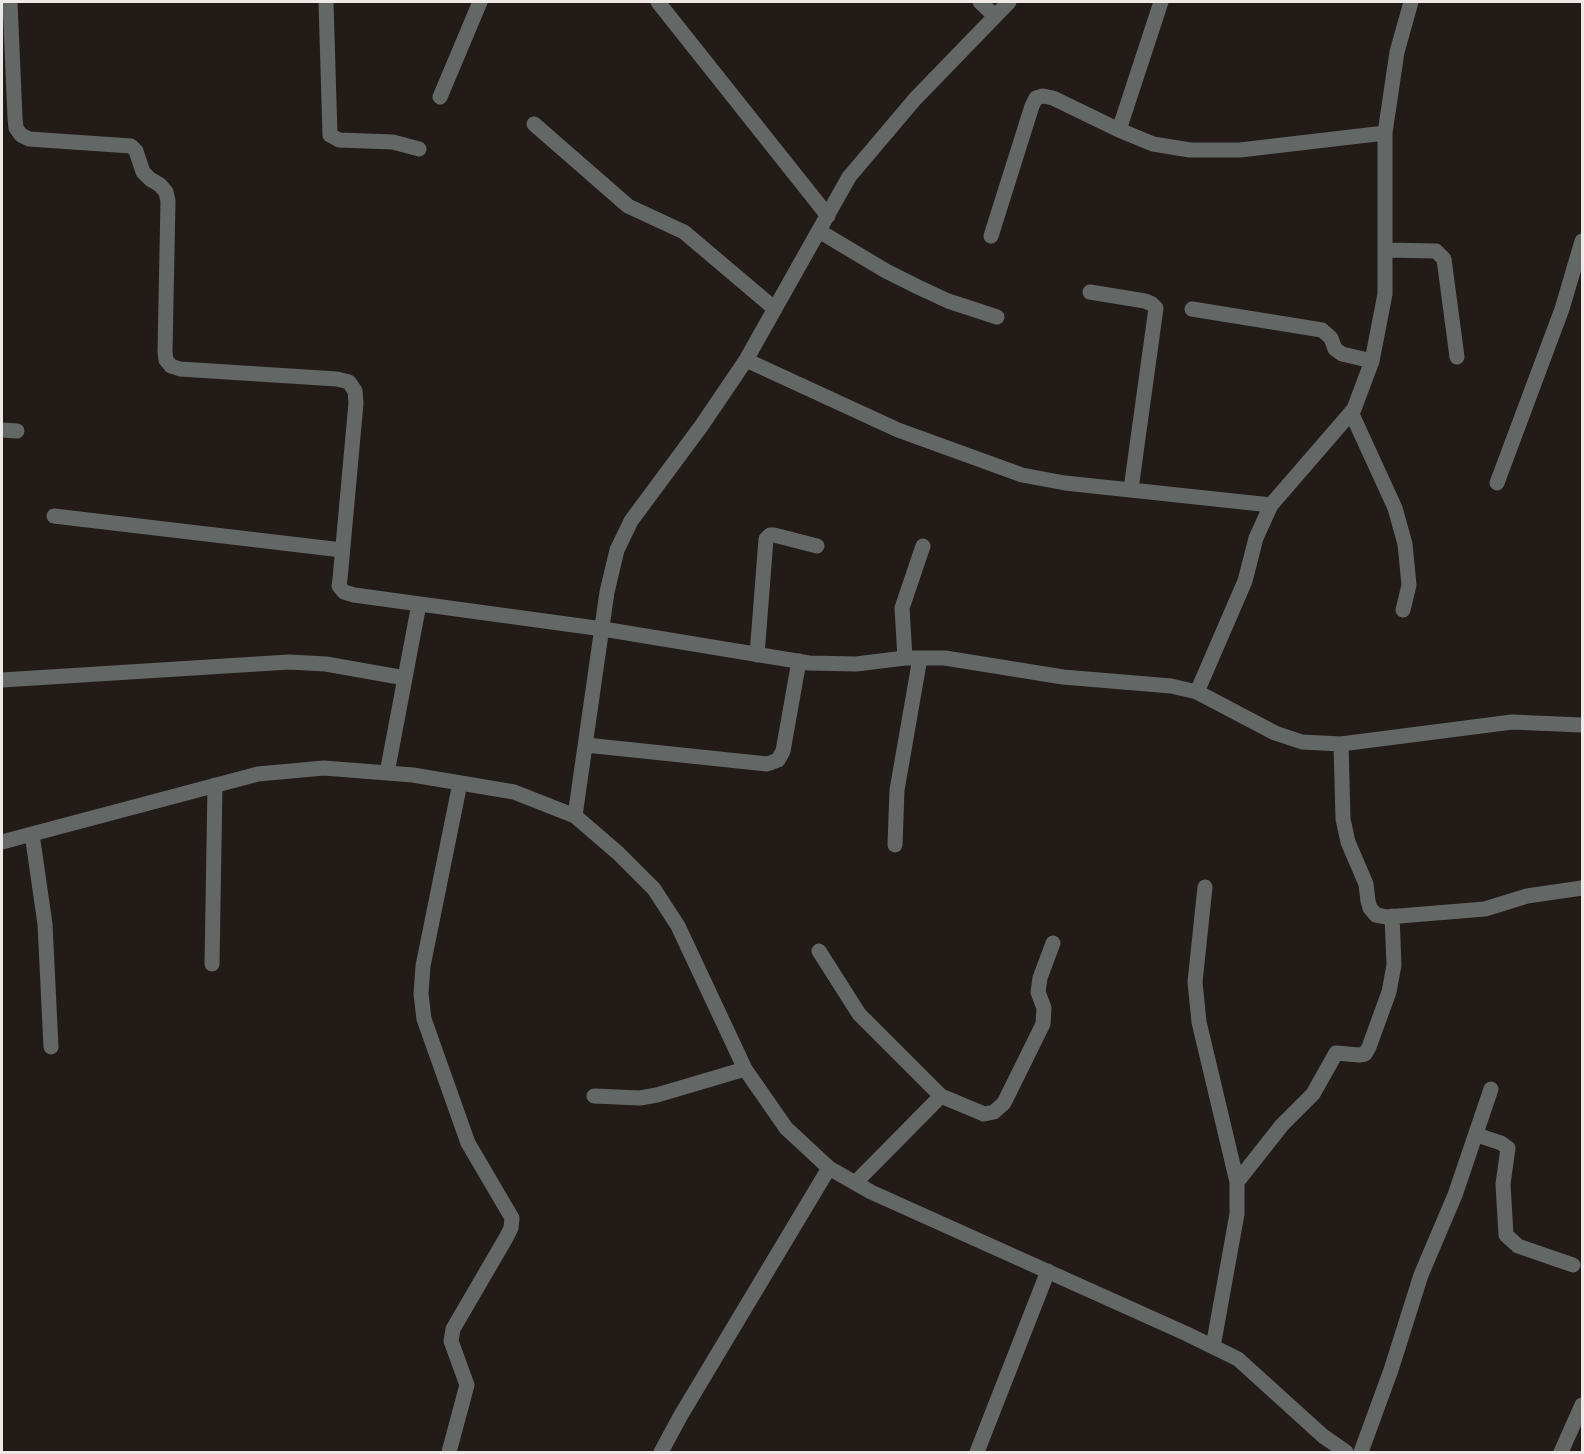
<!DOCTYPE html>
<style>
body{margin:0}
#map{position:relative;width:1584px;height:1454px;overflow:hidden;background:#231b18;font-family:"Exo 2",sans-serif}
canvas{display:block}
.frame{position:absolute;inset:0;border:3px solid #eee8e6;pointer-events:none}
</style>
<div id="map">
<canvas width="1584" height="1454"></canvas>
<div class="frame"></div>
</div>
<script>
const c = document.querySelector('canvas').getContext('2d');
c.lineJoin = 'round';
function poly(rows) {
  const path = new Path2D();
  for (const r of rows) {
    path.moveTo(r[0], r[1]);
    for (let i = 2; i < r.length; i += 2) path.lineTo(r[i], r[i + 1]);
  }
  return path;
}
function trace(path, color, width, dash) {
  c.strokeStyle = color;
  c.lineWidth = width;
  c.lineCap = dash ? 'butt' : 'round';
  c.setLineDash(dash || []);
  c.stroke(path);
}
trace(poly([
 [10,2,15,118,16,128,21,135,29,139,131,146,136,151,143,172,150,179,160,185,166,192,168,201,165,352,166,360,171,366,180,369,337,379,349,382,355,391,356,403,340,579,339,586,344,592,354,595,603,629,809,663,856,664,905,658,945,658,1063,677,1171,686,1197,692,1275,733,1302,742,1341,744,1512,722,1582,725],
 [326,2,330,135,339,140,393,142,419,149],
 [658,2,828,216],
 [980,2,995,16],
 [440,97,480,2],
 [534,124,628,206,684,232,775,309],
 [1119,130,1161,2],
 [819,231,886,271,918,287,948,301,997,317],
 [991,236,1032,106,1036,98,1043,96,1053,98,1119,130,1153,144,1190,150,1240,150,1385,133],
 [1386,250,1436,251,1444,259,1457,357],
 [1090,292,1145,301,1152,304,1156,308,1131,489],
 [1192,309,1322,330,1331,338,1335,349,1342,354,1372,361],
 [746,360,898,430,1022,475,1065,483,1271,505],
 [1351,412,1395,508,1405,544,1409,585,1403,610],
 [2,430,17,431],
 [1497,483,1562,309,1582,241],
 [54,516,342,550],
 [757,655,766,539,770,535,774,535,817,546],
 [905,658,902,608,923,546],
 [2,680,289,662,326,664,405,678],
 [1197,692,1245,581,1256,538,1271,505,1354,409,1372,361,1385,294,1385,133,1397,52,1411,2],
 [1341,744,1343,819,1348,842,1366,884,1368,901,1370,908,1376,915,1387,917,1485,909,1527,896,1582,888],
 [586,745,767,764,778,760,783,751,799,661],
 [387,773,419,604],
 [575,816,607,592,617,550,631,521,702,425,746,360,849,177,915,99,1009,2],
 [32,834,45,924,51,1047],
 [2,842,258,774,324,768,413,775,514,792,575,816,618,853,654,889,678,926,745,1069,786,1128,829,1168,871,1192,1187,1334,1238,1359,1323,1436,1346,1452],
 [895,845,897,790,920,658],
 [1205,887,1195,982,1199,1022,1237,1182,1237,1214,1213,1347],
 [819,951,859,1014,941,1096],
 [212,964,215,785],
 [594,1096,640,1098,657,1095,745,1069],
 [1477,1135,1501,1143,1508,1148,1503,1184,1506,1235,1518,1246,1573,1265],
 [1237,1182,1282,1125,1313,1094,1336,1053,1359,1055,1365,1054,1369,1047,1389,992,1394,965,1392,916],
 [855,1183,941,1096,984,1114,994,1112,1004,1103,1043,1024,1044,1008,1038,992,1040,978,1053,943],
 [449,1452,467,1385,451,1341,453,1329,506,1238,511,1228,512,1218,468,1143,424,1019,421,994,423,966,460,783],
 [661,1452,681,1415,829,1168],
 [977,1452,1048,1271],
 [1361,1452,1391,1370,1421,1275,1455,1195,1491,1089],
 [1561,1452,1582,1405]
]), '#636867', 15);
</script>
